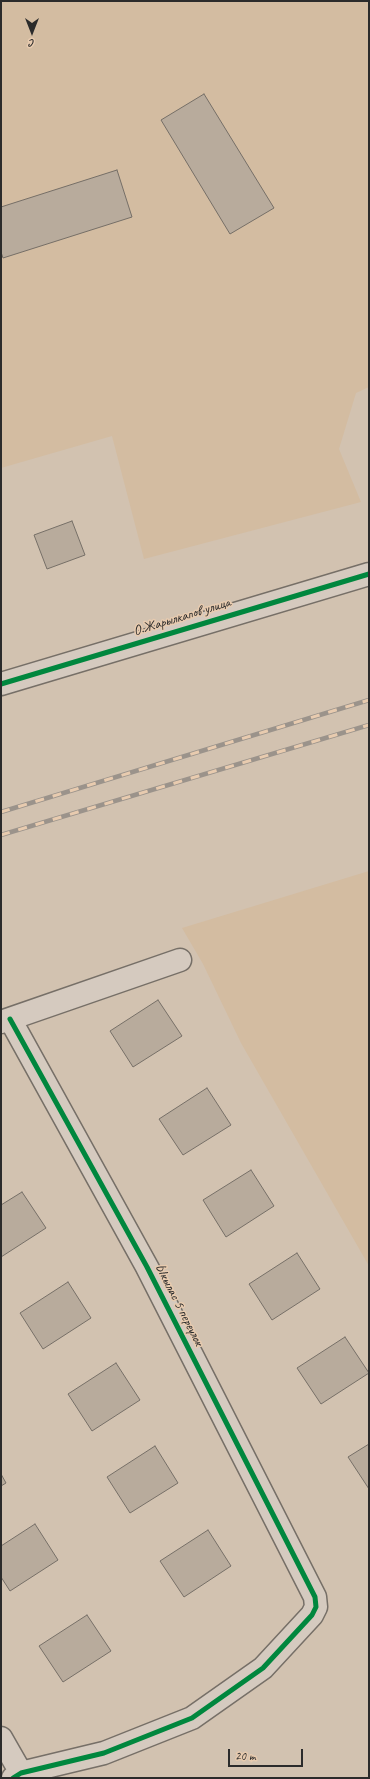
<!DOCTYPE html>
<meta charset="utf-8">
<style>
body{margin:0}
#map{position:relative;width:370px;height:1779px;overflow:hidden;background:#d2c2b0;font-family:Caveat,sans-serif}
canvas{display:block}
.frame{position:absolute;inset:0;border:2px solid #2b2b2b;pointer-events:none}
.north{position:absolute;left:12px;top:12px;width:40px;height:40px;-webkit-text-stroke:3px #e8cbaf;paint-order:stroke;rotate:180deg;font-size:11px;font-weight:700;line-height:16px;text-align:center;color:#2b2b2b}
.north::after{content:'';display:block;margin:auto;width:14px;height:18px;background:#2b2b2b;clip-path:polygon(50% 0,100% 100%,50% 72%,0 100%)}
.scale{position:absolute;left:228px;top:1749px;width:75px;height:18px;box-sizing:border-box;border:2px solid #2b2b2b;border-top:0;padding-left:5px;font-size:12px;line-height:14px;white-space:nowrap;color:#2b2b2b;-webkit-text-stroke:3px #e8cbaf;paint-order:stroke}
</style>
<div id="map">
<canvas width="370" height="1779"></canvas>
<div class="frame"></div>
<div class="north">С</div>
<div class="scale">20 m</div>
</div>
<script>
const c = document.querySelector('canvas').getContext('2d');
c.lineJoin = 'round';
function fill(path, color) {
  c.fillStyle = color;
  c.fill(path, 'evenodd');
}
function poly(rows) {
  const path = new Path2D();
  for (const r of rows) {
    path.moveTo(r[0], r[1]);
    for (let i = 2; i < r.length; i += 2) path.lineTo(r[i], r[i + 1]);
  }
  return path;
}
function trace(path, color, width, dash) {
  c.strokeStyle = color;
  c.lineWidth = width;
  c.lineCap = dash ? 'butt' : 'round';
  c.setLineDash(dash || []);
  c.stroke(path);
}
function drawText(font, color, halo, rows, align = 'center') {
  c.font = font + ' Caveat,sans-serif';
  c.lineWidth = 3;
  c.setLineDash([]);
  c.textBaseline = 'middle';
  c.strokeStyle = halo;
  c.fillStyle = color;
  for (const [text, x, y, turn = 0] of rows) {
    c.save();
    c.translate(x, y);
    c.rotate((+turn || 0) * Math.PI / 180);
    c.textAlign = isNaN(turn) ? turn : align;
    if (halo) c.strokeText(text, 0, 0);
    c.fillText(text, 0, 0);
    c.restore();
  }
}
fill(poly([
 [1,1,369,1,369,387,356,393,339,449,361,502,144,559,112,436,1,468],
 [369,871,369,1266,241,1043,203,964,182,928]
]), '#d3bca1');
const building = poly([
 [204,94,274,208,230,234,161,120,204,94],
 [117,170,132,217,3,258,1,252,1,207,117,170],
 [72,521,85,555,47,569,34,535,72,521],
 [158,1000,182,1036,133,1067,110,1031,158,1000],
 [207,1088,231,1125,183,1155,159,1119,207,1088],
 [251,1170,274,1206,226,1237,203,1200,251,1170],
 [22,1192,46,1228,1,1257,1,1205,22,1192],
 [297,1253,320,1289,272,1320,249,1284,297,1253],
 [68,1282,91,1318,43,1349,20,1313,68,1282],
 [345,1337,369,1373,321,1404,297,1368,345,1337],
 [116,1363,140,1400,92,1431,68,1394,116,1363],
 [369,1444,369,1489,348,1457,369,1444],
 [155,1446,178,1483,130,1513,107,1477,155,1446],
 [1,1474,6,1483,1,1486,1,1474],
 [35,1524,58,1560,10,1591,1,1577,1,1546,35,1524],
 [208,1530,231,1566,184,1597,160,1561,208,1530],
 [87,1615,111,1651,63,1682,39,1646,87,1615]
]);
fill(building, '#b8ab9c');
trace(building, '#766f67', 1);
const street = poly([
 [1,684,369,574],
 [10,1019,147,1267,315,1597,316,1607,312,1615,263,1668,192,1718,104,1753,21,1773,13,1778],
 [1,1022,180,960],
 [1,1738,21,1773]
]);
trace(street, '#766f67', 25);
trace(street, '#d5cabf', 22);
const rail = poly([
 [1,812,369,700],
 [1,835,369,725]
]);
trace(rail, '#9b938b', 4.5);
trace(rail, '#e8cbaf', 3, [9]);
trace(poly([
 [1,684,369,574],
 [10,1019,147,1267,315,1597,316,1607,312,1615,263,1668,192,1718,104,1753,21,1773,13,1778]
]), '#00873e', 5);
drawText('14px', '#2b2b2b', '#e8cbaf', [
 ["О.Жарылкапов улица",182,617,-17],
 ["Ыкылас 5 переулок",179,1305,63]
]);
</script>
